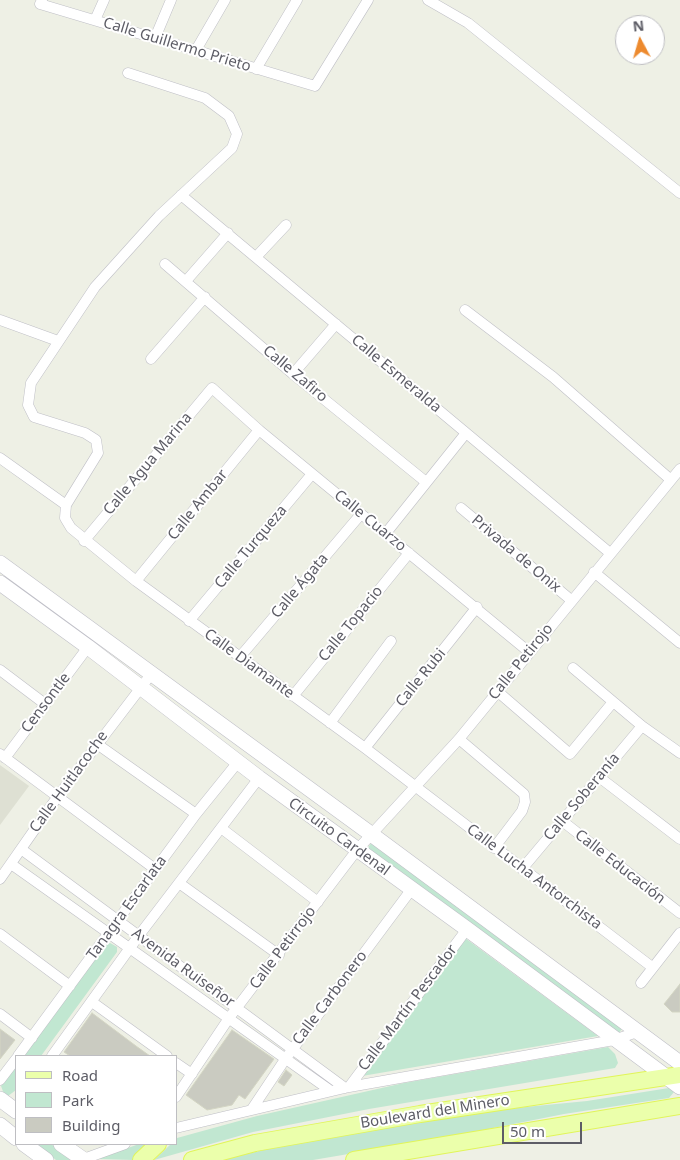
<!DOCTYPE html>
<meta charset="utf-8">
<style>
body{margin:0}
#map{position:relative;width:680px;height:1160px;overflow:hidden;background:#eef0e5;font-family:"Noto Sans",sans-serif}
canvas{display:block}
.legend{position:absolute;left:15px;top:1055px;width:162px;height:90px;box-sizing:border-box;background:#fff;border:1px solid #bebec2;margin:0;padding:6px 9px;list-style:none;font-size:15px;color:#5d5d66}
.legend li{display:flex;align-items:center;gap:10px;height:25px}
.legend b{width:25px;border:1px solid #bebec2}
.north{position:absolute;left:615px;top:15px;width:50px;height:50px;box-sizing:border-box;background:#fff;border:1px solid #bebec2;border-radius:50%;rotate:354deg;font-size:14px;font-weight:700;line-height:20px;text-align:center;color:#5d5d66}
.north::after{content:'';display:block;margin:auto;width:18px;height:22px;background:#ed8a2e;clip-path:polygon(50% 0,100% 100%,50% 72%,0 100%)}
.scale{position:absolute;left:502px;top:1122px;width:80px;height:22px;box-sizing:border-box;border:2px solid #5d5d66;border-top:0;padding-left:6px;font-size:15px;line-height:18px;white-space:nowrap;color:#5d5d66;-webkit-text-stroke:4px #fff;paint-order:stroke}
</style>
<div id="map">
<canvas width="680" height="1160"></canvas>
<ul class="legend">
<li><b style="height:6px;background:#ebffab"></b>Road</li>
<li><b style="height:14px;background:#c1e7d1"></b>Park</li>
<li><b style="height:14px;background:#cacbc1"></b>Building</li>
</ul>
<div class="north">N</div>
<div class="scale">50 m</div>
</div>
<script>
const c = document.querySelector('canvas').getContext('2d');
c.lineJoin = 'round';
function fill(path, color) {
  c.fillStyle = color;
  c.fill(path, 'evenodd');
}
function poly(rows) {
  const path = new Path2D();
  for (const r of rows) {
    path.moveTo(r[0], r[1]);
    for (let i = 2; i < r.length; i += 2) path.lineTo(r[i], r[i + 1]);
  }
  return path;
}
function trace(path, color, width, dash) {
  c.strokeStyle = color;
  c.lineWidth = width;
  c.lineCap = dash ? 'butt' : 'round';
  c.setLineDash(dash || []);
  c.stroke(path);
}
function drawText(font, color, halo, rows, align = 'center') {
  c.font = font + ' "Noto Sans",sans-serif';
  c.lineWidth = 4;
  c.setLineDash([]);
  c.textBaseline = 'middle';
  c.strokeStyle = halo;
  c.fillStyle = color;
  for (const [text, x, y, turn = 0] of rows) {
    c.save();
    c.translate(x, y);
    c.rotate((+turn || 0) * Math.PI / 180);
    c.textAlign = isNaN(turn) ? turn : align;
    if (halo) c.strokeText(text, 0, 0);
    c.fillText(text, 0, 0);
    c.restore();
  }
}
fill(poly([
 [0,765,29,786,0,825]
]), '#dee0d3');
fill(poly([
 [372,842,622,1028,620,1032,616,1032,366,850],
 [465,938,598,1036,362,1076],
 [110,943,117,947,117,952,41,1056,23,1056,106,944],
 [608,1047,615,1054,618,1063,615,1068,369,1109,253,1132,154,1160,171,1144,176,1144,177,1138,257,1116,404,1083],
 [16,1065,16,1090,8,1096,4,1094,1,1086],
 [669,1088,674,1092,669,1098,564,1114,443,1138,313,1160,222,1160,300,1141,505,1109,587,1101],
 [35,1144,51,1144,73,1160,56,1160],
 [139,1144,154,1144,134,1160,98,1159]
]), '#c1e7d1');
const building = poly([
 [680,984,680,1012,672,1012,664,1004,680,984],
 [92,1013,136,1046,150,1056,70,1056,64,1052,92,1013],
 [0,1029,15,1040,0,1059,0,1029],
 [232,1030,274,1059,245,1099,239,1095,232,1105,207,1110,186,1095,232,1030],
 [286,1070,292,1075,284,1086,278,1082,286,1070]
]);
fill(building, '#cacbc1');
trace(building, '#d3d5c3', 1);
const street = poly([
 [42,0,40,4,315,86,368,0],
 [428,0,468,23,680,193],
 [95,20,104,0],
 [155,38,171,0],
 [196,50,225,0],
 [256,69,297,0],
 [128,73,205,98,229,116,237,134,232,148,159,216,95,287,31,383,28,405,34,417,85,433,96,440,98,453,66,505,65,518,71,528,136,581,365,748,652,967],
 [181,195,610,553],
 [256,257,286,225],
 [165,264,293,374,426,482],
 [186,281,228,233],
 [465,310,553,377,671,480],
 [0,320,58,341],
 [151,359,205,297],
 [293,374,336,324],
 [0,458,66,505],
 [461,508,571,600],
 [386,533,466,433],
 [84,541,212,388,259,430,529,652],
 [594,572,680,643],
 [136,581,259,430],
 [189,621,312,474],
 [239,658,361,514],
 [573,668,642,726,680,753],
 [0,670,45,704],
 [497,691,570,754,613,702],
 [293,696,409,553],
 [330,723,391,641],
 [459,739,524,794,525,802,522,811,494,848],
 [97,744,196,814],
 [365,748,477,607],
 [0,754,155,869],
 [5,758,88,647],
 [599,777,680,839],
 [561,820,680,913],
 [221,828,318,902],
 [21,849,345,1088],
 [11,864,331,1091],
 [522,869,642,726],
 [0,879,58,796,152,673],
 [179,883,279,955],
 [0,934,70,986],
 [641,983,680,933],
 [92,1002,167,1056],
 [0,1014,32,1038],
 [18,1056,196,814,238,762],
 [52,1056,140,934,259,778],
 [176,1063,192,1074],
 [0,1080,16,1059],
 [349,1087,467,929],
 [176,1097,229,1018,357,850,459,739,680,469],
 [252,1109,286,1058,411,890],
 [176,1128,349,1087,614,1040,640,1031],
 [81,1160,125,1144]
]);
const secondary = poly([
 [0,563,371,834,680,1063],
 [0,583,88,647,259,778,467,929,680,1087],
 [0,1099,16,1111],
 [0,1125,16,1138],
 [24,1144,46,1160],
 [61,1144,84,1160]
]);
const primary = poly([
 [141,1160,158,1144],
 [192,1160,255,1143,420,1114,680,1075],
 [354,1160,680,1106]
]);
trace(street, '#bfbfc6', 11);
trace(secondary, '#c0c0c8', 16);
trace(primary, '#e1f559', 18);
trace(street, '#fff', 10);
trace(secondary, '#fff', 15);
trace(primary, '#ebffab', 16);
drawText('15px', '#5d5d66', '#fff', [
 ["Calle Guillermo Prieto",177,45,17],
 ["Calle Zafiro",295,374,40],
 ["Calle Esmeralda",396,374,40],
 ["Calle Agua Marina",148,464,-50],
 ["Calle Ambar",198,505,-51],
 ["Calle Cuarzo",370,521,39],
 ["Calle Turqueza",251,547,-50],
 ["Privada de Onix",516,554,40],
 ["Calle Ágata",300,586,-50],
 ["Calle Topacio",351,624,-51],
 ["Calle Petirojo",521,662,-51],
 ["Calle Diamante",249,664,36],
 ["Calle Rubi",421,678,-51],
 ["Censontle",46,703,-53],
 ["Calle Huitlacoche",69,782,-54],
 ["Calle Soberanía",582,797,-50],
 ["Circuito Cardenal",339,837,36],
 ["Calle Educación",620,867,38],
 ["Calle Lucha Antorchista",534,877,37],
 ["Tanagra Escarlata",127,908,-54],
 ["Calle Petirrojo",283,948,-53],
 ["Avenida Ruiseñor",183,968,36],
 ["Calle Carbonero",330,998,-53],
 ["Calle Martín Pescador",408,1008,-53],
 ["Boulevard del Minero",435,1112,-9]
]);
</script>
